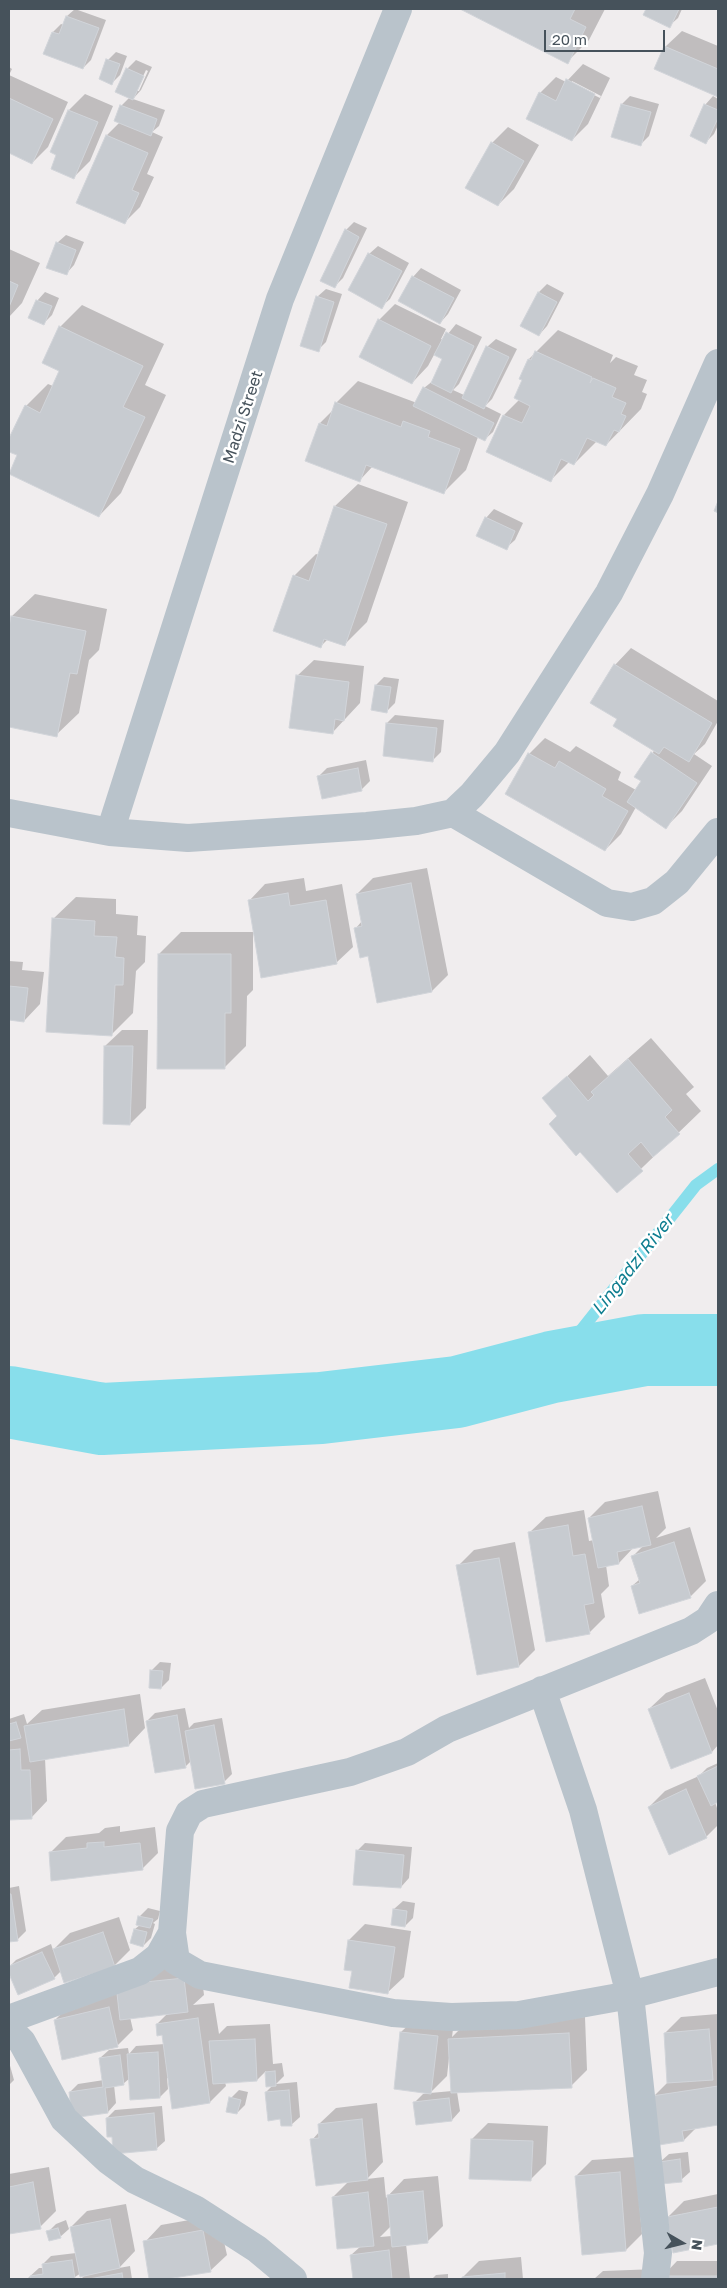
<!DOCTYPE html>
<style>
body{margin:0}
#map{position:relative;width:727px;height:2288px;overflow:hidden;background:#f0edee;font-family:"Golos Text",sans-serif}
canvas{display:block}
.frame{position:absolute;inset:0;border:10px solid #46525b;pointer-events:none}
.north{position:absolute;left:657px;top:2218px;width:50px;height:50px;-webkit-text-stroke:4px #fff;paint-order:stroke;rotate:98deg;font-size:14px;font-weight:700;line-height:20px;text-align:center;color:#46525b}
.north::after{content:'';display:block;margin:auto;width:18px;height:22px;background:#46525b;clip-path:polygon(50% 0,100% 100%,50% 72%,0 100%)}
.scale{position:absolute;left:544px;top:30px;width:121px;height:22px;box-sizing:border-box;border:2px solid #46525b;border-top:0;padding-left:6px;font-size:15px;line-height:18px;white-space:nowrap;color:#46525b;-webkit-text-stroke:4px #fff;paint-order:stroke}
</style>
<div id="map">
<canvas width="727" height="2288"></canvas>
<div class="frame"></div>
<div class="north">N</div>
<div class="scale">20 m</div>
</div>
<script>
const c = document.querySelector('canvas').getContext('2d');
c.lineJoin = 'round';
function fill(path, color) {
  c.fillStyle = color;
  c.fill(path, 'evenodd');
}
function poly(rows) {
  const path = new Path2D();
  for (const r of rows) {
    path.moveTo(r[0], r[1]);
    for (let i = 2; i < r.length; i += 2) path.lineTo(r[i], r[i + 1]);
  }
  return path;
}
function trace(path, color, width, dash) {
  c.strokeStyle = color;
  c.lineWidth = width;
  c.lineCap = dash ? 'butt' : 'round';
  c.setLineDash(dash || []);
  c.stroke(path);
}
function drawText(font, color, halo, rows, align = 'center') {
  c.font = font + ' "Golos Text",sans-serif';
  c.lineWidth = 5;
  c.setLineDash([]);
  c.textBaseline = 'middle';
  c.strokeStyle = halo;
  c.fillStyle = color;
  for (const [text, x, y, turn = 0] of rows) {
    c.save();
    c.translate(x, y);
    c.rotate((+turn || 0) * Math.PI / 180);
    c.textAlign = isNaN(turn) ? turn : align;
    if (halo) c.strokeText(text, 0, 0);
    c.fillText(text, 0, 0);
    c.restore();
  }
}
fill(poly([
 [75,9,106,20,91,60,83,68,53,32,61,24,64,25,67,16],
 [463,9,605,9,589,40,567,62],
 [647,9,682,9,678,18,669,26,645,14],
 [682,31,718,46,718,95,656,68,665,47],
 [116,52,127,56,120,75,112,83,108,60],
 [136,60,152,67,141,90,133,99,165,110,159,126,152,132,163,137,147,174,154,177,140,207,124,223,78,202,107,135,120,122,121,106,130,97,127,69],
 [146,70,148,71,139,91,136,91],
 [583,64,610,78,588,124,572,140,540,93,556,77,566,82],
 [572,81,601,96,600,98,572,84],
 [9,67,12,69,9,75,68,102,48,147,32,163,9,152],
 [85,94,113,106,90,161,74,177,58,154,52,151,69,110],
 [630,96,659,104,649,136,641,144,622,104],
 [713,96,718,99,718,125,714,134,706,142,705,105],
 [508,127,539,145,514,189,498,205,492,143],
 [354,222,367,228,343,278,335,286,346,230],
 [66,235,84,242,74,265,66,274,57,243],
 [378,246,409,263,390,299,381,307,369,254],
 [9,249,40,263,22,303,9,317],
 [421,268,461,290,448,314,440,323,413,277],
 [547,284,564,293,547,326,539,335,522,326,539,292],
 [326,289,342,294,326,342,318,350,317,297],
 [45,292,59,298,52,315,44,323,37,301],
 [395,304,446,329,441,339,443,340,456,324,482,337,459,384,453,390,464,395,487,347,496,339,517,349,492,399,485,406,501,414,493,432,484,440,478,437,466,470,444,492,373,466,360,480,306,460,320,423,333,410,336,403,358,381,417,403,424,388,434,380,444,359,435,353,428,366,412,383,379,320],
 [82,305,164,344,145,385,166,395,121,493,99,516,18,455,9,450,9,441,26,406,48,384,53,386,61,370,60,327],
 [558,330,613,355,610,363,616,357,638,366,634,375,647,380,642,392,647,394,641,409,606,445,597,441,574,464,569,462,551,480,504,415,520,399,524,380,521,378,529,359],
 [358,484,408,502,367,622,345,644,328,639,321,646,294,576,316,554,319,555,335,506],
 [494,509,523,523,515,540,506,548,486,518],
 [35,594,107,609,99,650,89,660,79,713,56,735,9,725,9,623,12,616],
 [631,648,718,701,718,721,705,744,694,754,712,766,682,811,666,827,636,807,621,834,605,850,529,754,545,738,570,752,576,746,621,772,618,780,636,790,643,781,654,750,618,719,592,702,615,665],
 [314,660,364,666,360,703,333,732,297,676],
 [384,677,399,679,395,703,387,711,373,709,376,685],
 [395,715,444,720,441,752,433,760,387,723],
 [366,760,370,781,361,790,319,776,327,768],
 [427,868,448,975,432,991,369,955,356,928,362,921,357,894,373,878],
 [304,878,306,891,342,884,353,947,336,963,253,934,253,990,247,996,246,1046,224,1068,159,954,181,932,254,932,249,901,265,884],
 [76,897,116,899,116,914,138,916,137,935,146,936,145,962,136,971,133,1013,111,1035,53,919],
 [9,961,23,962,22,970,44,972,40,1004,24,1021,9,1019],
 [122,1030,148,1030,146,1108,130,1124,105,1046],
 [651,1038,694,1087,686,1094,701,1111,617,1192,544,1098,590,1055,608,1076],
 [658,1491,666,1528,656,1538,690,1527,706,1581,690,1597,632,1586,640,1579,633,1556,644,1545,634,1547,619,1563,606,1565,609,1586,601,1594,605,1617,589,1633,529,1533,546,1517,584,1510,589,1541,594,1540,589,1518,605,1502],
 [515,1542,535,1650,519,1666,458,1566,474,1550],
 [160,1662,171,1663,169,1680,161,1688,152,1670],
 [705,1678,718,1711,718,1745,712,1752,672,1767,649,1709,666,1693],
 [140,1694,145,1728,129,1745,45,1758,47,1801,31,1818,9,1818,9,1719,24,1714,27,1724,42,1710],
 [185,1708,189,1728,194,1723,222,1718,232,1774,224,1782,191,1761,186,1766,147,1721,155,1713],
 [718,1763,718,1801,715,1802,718,1811,718,1825,706,1837,649,1807,665,1791,699,1776,707,1768],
 [120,1826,120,1832,155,1827,158,1853,142,1869,50,1853,66,1837,99,1833,105,1828],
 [365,1843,412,1847,409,1878,401,1887,357,1851],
 [19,1886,26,1931,17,1940,9,1941,9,1888],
 [403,1901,415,1903,413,1918,405,1926,394,1909],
 [148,1908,160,1911,158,1919,153,1923,155,1924,151,1938,143,1946,135,1929,140,1925,139,1917],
 [119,1917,130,1950,114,1966,61,1971,54,1978,18,1994,9,1971,9,1967,16,1960,51,1944,53,1950,70,1933],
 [365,1924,411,1931,404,1977,387,1993,353,1970,345,1969,349,1940],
 [200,1962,204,1995,193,2005,214,2003,219,2034,227,2026,270,2024,273,2064,282,2063,284,2076,276,2084,297,2082,300,2117,291,2125,281,2118,266,2092,273,2085,267,2085,266,2071,257,2080,225,2082,226,2086,210,2102,169,2078,167,2078,168,2089,160,2097,130,2078,123,2084,114,2085,116,2103,108,2112,70,2092,78,2084,104,2080,100,2058,109,2050,128,2048,129,2054,136,2046,165,2044,163,2034,157,2024,168,2013,130,2017,133,2030,117,2046,55,2020,71,2004,134,1970],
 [718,2014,718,2124,696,2128,684,2140,653,2097,668,2082,665,2033,681,2017],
 [418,2016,454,2021,452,2037,466,2023,585,2017,587,2070,571,2086,457,2092,460,2111,452,2120,415,2102,423,2094,429,2093,401,2032],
 [449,2058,452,2091,430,2093,447,2076],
 [9,2062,14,2080,9,2085],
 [239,2090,248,2092,245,2105,237,2113,231,2098],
 [377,2103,383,2162,367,2179,384,2177,386,2198,404,2179,438,2176,443,2226,427,2242,406,2244,410,2279,354,2279,351,2255,361,2246,333,2197,349,2181,312,2140,320,2131,319,2124,336,2108],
 [391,2226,392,2236,380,2237],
 [162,2106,165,2141,156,2149,113,2135,107,2118,115,2110],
 [488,2123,548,2126,546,2164,530,2180,472,2139],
 [688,2152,690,2172,681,2180,660,2162,669,2154],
 [635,2157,642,2234,626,2250,576,2176,592,2160],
 [49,2167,56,2211,40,2227,9,2232,9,2174],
 [718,2194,718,2243,674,2251,668,2217,684,2201],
 [126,2204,135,2251,119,2268,130,2266,132,2279,81,2279,86,2274,81,2273,72,2279,27,2279,39,2268,43,2268,43,2264,51,2256,76,2253,71,2227,87,2211],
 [218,2215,227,2255,210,2271,150,2279,145,2242,161,2225],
 [66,2220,69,2229,60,2237,48,2232,56,2224],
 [521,2257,523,2279,463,2279,463,2277,479,2261],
 [677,2261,718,2261,718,2279,660,2279],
 [657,2269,657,2279,594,2279,603,2271],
 [448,2274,448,2279,432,2279,436,2275]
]), '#0003');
trace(poly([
 [552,1367,696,1185,718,1169]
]), '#88deeb', 12);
trace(poly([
 [9,1402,102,1419,321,1408,457,1392,552,1367,644,1350,718,1350]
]), '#88deeb', 72);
const building = poly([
 [460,9,575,9,570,19,586,27,568,64,460,9],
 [646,9,679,9,670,28,643,15,646,9],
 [66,16,99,28,83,69,43,54,52,32,59,34,66,16],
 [664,46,718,69,718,97,654,69,664,46],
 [106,59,120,64,112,85,99,79,106,59],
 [126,68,144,76,133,100,115,92,126,68],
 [566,79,595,94,572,141,526,119,539,92,556,101,566,79],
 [9,98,53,119,32,164,9,153,9,98],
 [621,104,651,112,641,146,611,137,621,104],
 [704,104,718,110,718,118,706,144,690,136,704,104],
 [120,105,157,119,151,136,114,121,120,105],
 [68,110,98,122,74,179,51,169,56,155,50,152,68,110],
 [106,135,148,153,132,190,139,193,125,224,76,203,106,135],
 [491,142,524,161,498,206,465,188,491,142],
 [345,229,359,237,335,288,320,281,345,229],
 [56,242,76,250,67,275,46,268,56,242],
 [368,253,402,271,382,309,348,290,368,253],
 [412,276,454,298,440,324,398,301,412,276],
 [9,281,18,285,9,307,9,281],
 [538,292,557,302,539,336,520,326,538,292],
 [316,296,334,302,319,352,300,346,316,296],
 [36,300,52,306,44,325,28,318,36,300],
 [378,319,431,346,412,384,359,357,378,319],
 [59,326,143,366,123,407,145,417,99,517,9,474,17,455,9,452,9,438,25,405,40,413,59,371,42,363,59,326],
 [446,332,474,346,451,393,431,383,442,359,434,355,446,332],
 [486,346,509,357,484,409,462,398,486,346],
 [535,351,592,377,590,383,593,378,616,388,612,397,626,403,621,414,626,416,619,432,614,430,606,446,587,438,574,465,561,459,551,482,486,452,503,415,522,423,530,406,514,398,522,380,519,379,528,359,531,360,535,351],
 [423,387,494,423,485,441,413,406,423,387],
 [335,402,401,427,403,421,430,431,428,437,460,449,444,494,366,465,360,482,305,461,319,423,327,426,335,402],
 [718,501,718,513,714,511,718,501],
 [334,506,387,524,345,646,324,639,321,648,273,631,293,575,309,581,334,506],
 [485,517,515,531,507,550,476,536,485,517],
 [11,616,86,631,77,674,70,673,57,737,9,727,9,627,11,616],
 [614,664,712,723,689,762,664,747,659,754,613,726,617,719,590,703,614,664],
 [296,675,349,682,344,721,335,719,333,734,289,728,296,675],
 [375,685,391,687,387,713,371,710,375,685],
 [386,723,437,728,433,762,383,756,386,723],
 [651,752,697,783,666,829,627,802,641,781,634,777,651,752],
 [528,753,555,768,559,761,606,789,602,796,628,811,605,851,505,794,528,753],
 [358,768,362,791,322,799,317,776,358,768],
 [411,883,432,992,377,1003,368,956,360,958,354,928,362,926,356,894,411,883],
 [288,893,290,906,326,900,337,964,261,978,248,900,288,893],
 [52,918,95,921,94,936,117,937,115,957,124,958,123,985,115,985,112,1036,46,1032,52,918],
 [158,954,231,954,231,1013,225,1013,225,1069,157,1069,158,954],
 [9,986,28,988,24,1022,9,1020,9,986],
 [104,1046,133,1046,130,1125,103,1124,104,1046],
 [628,1059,672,1110,665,1117,680,1134,653,1157,641,1142,628,1154,643,1171,617,1193,580,1152,576,1156,549,1124,557,1116,542,1098,567,1076,588,1101,594,1095,591,1092,628,1059],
 [642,1506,651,1545,617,1552,619,1564,598,1568,588,1518,642,1506],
 [568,1525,573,1556,585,1554,594,1603,584,1605,590,1634,546,1642,528,1532,568,1525],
 [674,1542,691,1598,639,1614,631,1586,640,1583,631,1556,674,1542],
 [499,1558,519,1667,477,1675,456,1565,499,1558],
 [150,1670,163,1671,161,1689,149,1688,150,1670],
 [689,1693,712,1753,671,1769,648,1709,689,1693],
 [124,1709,129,1746,30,1762,24,1726,124,1709],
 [177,1715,186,1768,155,1773,146,1721,177,1715],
 [16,1722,21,1738,9,1741,9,1724,16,1722],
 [214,1725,225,1784,195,1789,185,1731,214,1725],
 [20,1749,21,1770,30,1770,32,1819,9,1820,9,1750,20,1749],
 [718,1766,718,1802,711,1806,697,1776,718,1766],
 [686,1789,707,1838,669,1855,648,1807,686,1789],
 [104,1842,104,1847,140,1843,143,1870,51,1881,49,1852,87,1848,87,1843,104,1842],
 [356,1850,404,1855,401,1888,353,1885,356,1850],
 [9,1894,11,1894,18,1941,9,1942,9,1894],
 [393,1909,407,1911,405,1927,391,1925,393,1909],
 [138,1916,153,1919,150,1928,136,1925,138,1916],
 [134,1929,147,1932,143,1947,130,1943,134,1929],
 [103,1932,115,1967,64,1983,53,1949,103,1932],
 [348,1940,395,1947,388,1994,349,1988,352,1971,344,1970,348,1940],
 [42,1952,55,1979,18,1995,9,1974,9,1966,42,1952],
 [184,1978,188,2012,120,2020,116,1985,184,1978],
 [109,2007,118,2047,62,2060,54,2020,109,2007],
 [198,2018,210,2103,172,2109,162,2035,157,2036,156,2024,198,2018],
 [709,2029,713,2080,667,2083,664,2033,709,2029],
 [400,2032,438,2036,431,2094,394,2089,400,2032],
 [569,2033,572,2088,451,2093,448,2039,569,2033],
 [255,2039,257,2081,213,2084,209,2041,255,2039],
 [158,2052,160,2098,130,2100,127,2054,158,2052],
 [120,2055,124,2085,105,2088,108,2113,72,2118,69,2092,103,2087,99,2058,120,2055],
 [275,2071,276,2086,266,2087,265,2072,275,2071],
 [718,2086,718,2125,682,2131,684,2141,659,2145,652,2096,718,2086],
 [289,2090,292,2126,281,2126,280,2119,268,2121,265,2092,289,2090],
 [229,2097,241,2100,237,2114,226,2112,229,2097],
 [449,2098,452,2121,416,2125,413,2102,449,2098],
 [154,2113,157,2150,113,2154,112,2137,107,2137,106,2118,154,2113],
 [362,2119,368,2180,316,2186,310,2139,319,2138,318,2124,362,2119],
 [471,2139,533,2141,531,2181,469,2179,471,2139],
 [680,2159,682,2182,661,2184,659,2162,680,2159],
 [620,2172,626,2251,582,2255,575,2176,620,2172],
 [33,2182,41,2229,9,2234,9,2187,33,2182],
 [423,2191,428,2243,392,2247,387,2195,423,2191],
 [368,2192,374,2246,337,2249,332,2197,368,2192],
 [718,2207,718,2244,673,2253,667,2217,718,2207],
 [110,2219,120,2268,80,2277,70,2227,110,2219],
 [58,2228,61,2238,49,2241,46,2231,58,2228],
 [203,2230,211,2272,167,2279,149,2279,143,2241,203,2230],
 [389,2250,392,2279,353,2279,350,2255,389,2250],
 [72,2260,75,2279,27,2279,30,2279,30,2276,43,2274,42,2264,72,2260],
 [122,2273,123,2279,89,2279,122,2273],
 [505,2273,505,2279,462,2279,462,2277,505,2273],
 [659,2276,718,2276,718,2279,659,2279,659,2276]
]);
fill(building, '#c7cbd0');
trace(building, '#d1d4d9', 1);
trace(poly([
 [9,813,110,832,188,838,367,826,416,821,453,813,472,795,507,753,609,593,660,494,718,363],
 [453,813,607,903,632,907,653,901,677,882,718,832],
 [110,832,280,299,398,9],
 [718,1605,708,1620,691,1631,447,1729,407,1752,350,1772,203,1804,189,1813,180,1831,172,1933,176,1961,200,1975,393,2013,451,2017,519,2015,630,1995,718,1972],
 [542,1690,583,1810,630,1995,658,2253,655,2279],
 [9,2019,140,1971,159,1956,172,1933],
 [9,2029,22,2042,64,2119,109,2161,135,2180,195,2209,257,2249,293,2279]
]), '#b9c3cb', 28);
drawText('16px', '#46525b', '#fff', [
 ["Madzi Street",243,417,-72]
]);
drawText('italic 18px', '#0e7e90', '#fff', [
 ["Lingadzi River",633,1265,-52]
]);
</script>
